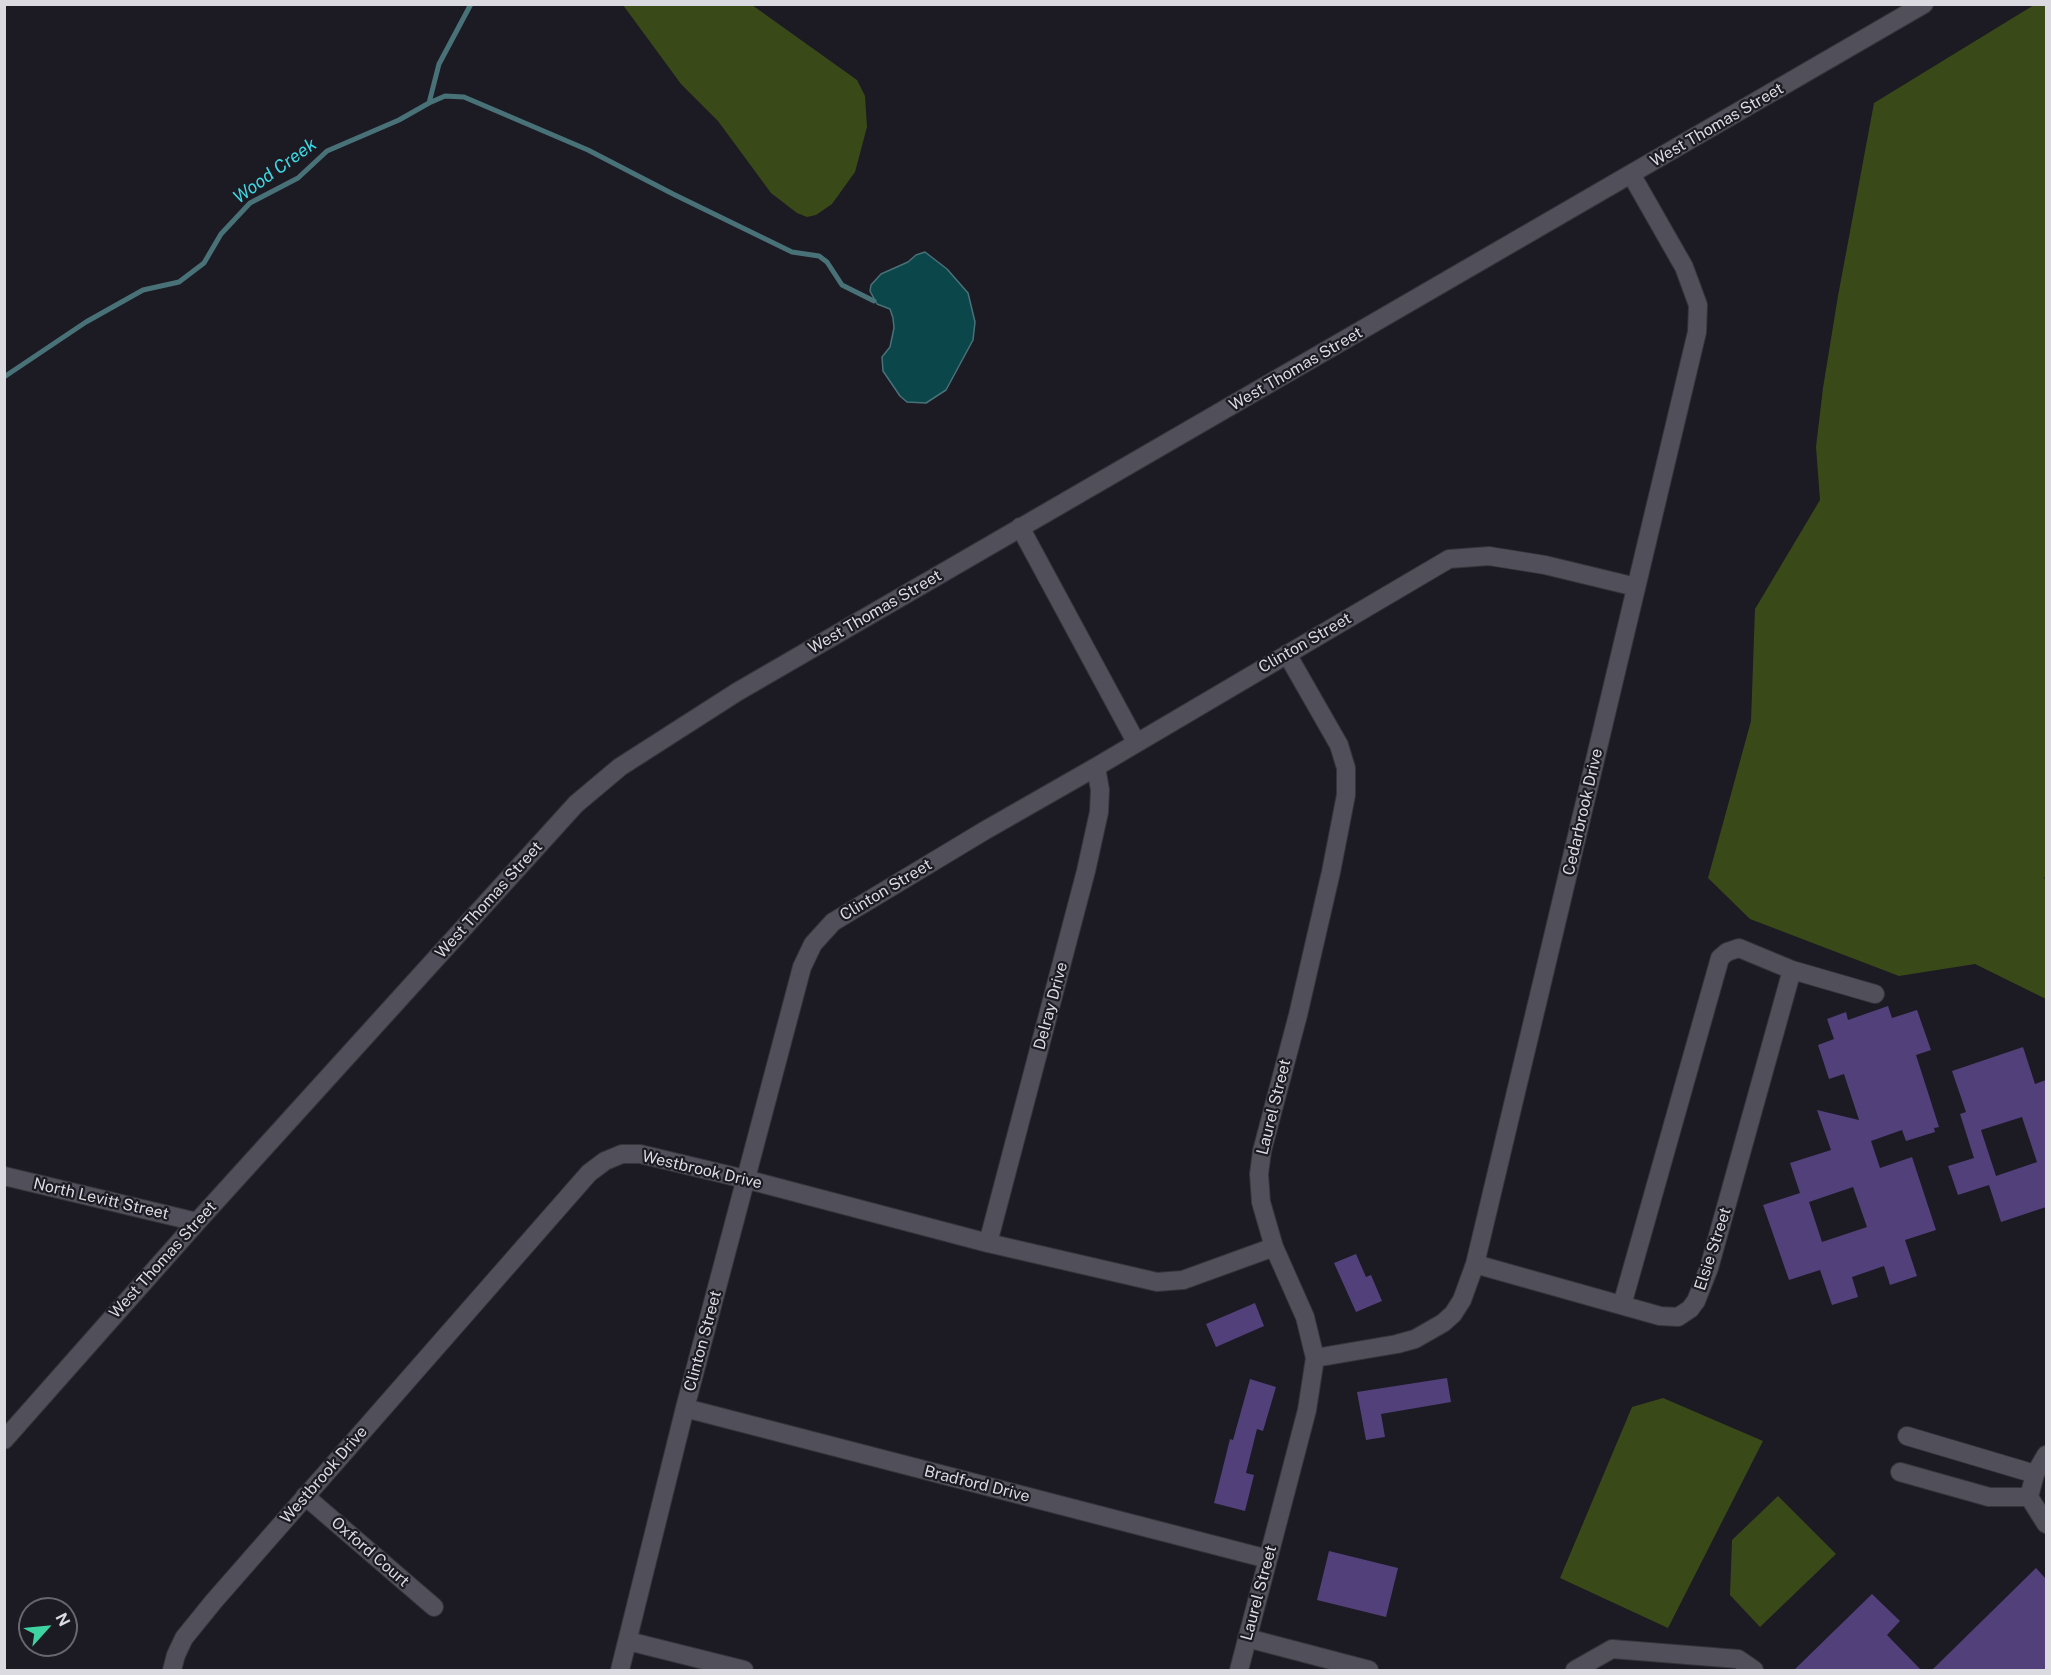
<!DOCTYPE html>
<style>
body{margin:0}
#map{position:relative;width:2051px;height:1675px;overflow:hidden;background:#1c1a23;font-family:"Public Sans",sans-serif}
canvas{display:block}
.frame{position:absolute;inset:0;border:6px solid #dbdae0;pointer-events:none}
.north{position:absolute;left:18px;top:1597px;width:60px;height:60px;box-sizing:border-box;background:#1c1a23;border:2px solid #68676f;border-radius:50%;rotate:63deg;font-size:16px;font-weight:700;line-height:24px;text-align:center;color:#dbdae0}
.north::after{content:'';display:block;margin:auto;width:21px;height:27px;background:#3ed4a2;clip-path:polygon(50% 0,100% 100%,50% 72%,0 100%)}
</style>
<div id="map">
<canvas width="2051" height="1675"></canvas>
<div class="frame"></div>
<div class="north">N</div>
</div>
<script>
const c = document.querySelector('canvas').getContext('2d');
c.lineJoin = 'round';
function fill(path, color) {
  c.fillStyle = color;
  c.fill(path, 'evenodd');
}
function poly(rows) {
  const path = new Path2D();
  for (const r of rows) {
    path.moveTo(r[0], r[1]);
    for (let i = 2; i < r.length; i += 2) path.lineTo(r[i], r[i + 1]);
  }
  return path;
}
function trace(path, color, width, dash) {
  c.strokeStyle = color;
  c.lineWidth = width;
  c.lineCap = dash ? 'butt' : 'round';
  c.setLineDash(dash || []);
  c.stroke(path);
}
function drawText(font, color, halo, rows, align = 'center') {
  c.font = font + ' "Public Sans",sans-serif';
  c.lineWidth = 4.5;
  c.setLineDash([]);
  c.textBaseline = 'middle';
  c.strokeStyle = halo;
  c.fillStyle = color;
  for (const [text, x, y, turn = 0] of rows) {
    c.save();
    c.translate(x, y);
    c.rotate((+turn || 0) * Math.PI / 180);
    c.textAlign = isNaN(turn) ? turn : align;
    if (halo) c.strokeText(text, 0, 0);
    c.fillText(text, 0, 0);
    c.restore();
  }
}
fill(poly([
 [623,5,752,5,857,80,865,96,867,127,855,172,832,204,816,215,807,217,797,213,771,193,718,121,681,84],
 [2034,5,2046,5,2046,876,2044,878,2046,880,2046,999,1975,964,1899,976,1750,919,1708,878,1751,721,1755,609,1820,500,1816,447,1823,388,1838,296,1874,103],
 [1663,1398,1763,1441,1668,1628,1560,1578,1632,1407],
 [1778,1496,1836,1554,1760,1627,1730,1595,1732,1540]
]), '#394a18');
const water = poly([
 [925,252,947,269,968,293,975,322,973,340,946,390,926,403,907,402,900,396,883,371,882,357,890,347,894,328,893,318,890,309,877,304,870,291,871,285,881,274,908,262,916,255,925,252]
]);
fill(water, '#0b464b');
trace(water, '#497278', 1.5);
trace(poly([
 [429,103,445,96,464,97,588,150,673,194,792,252,819,256,827,262,842,285,874,301],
 [4,377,86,322,143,290,179,282,204,263,221,234,250,203,298,178,327,151,399,120,429,103,439,64,471,4]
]), '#497278', 5);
fill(poly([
 [1888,1006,1892,1018,1917,1010,1931,1050,1916,1055,1939,1127,1934,1128,1935,1132,1906,1141,1902,1130,1871,1141,1880,1168,1912,1157,1936,1230,1905,1240,1917,1276,1890,1285,1884,1266,1852,1277,1858,1297,1832,1305,1820,1270,1789,1280,1763,1205,1800,1193,1790,1163,1831,1150,1817,1110,1859,1120,1844,1074,1829,1079,1818,1045,1834,1039,1827,1019,1846,1012,1848,1020],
 [1853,1187,1867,1227,1822,1242,1809,1202],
 [2023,1047,2035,1084,2046,1080,2046,1207,2001,1222,1989,1185,1958,1195,1948,1166,1974,1158,1960,1114,1966,1112,1952,1071],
 [2022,1117,2037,1162,1996,1176,1981,1130],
 [1356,1254,1366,1277,1371,1275,1382,1301,1356,1312,1334,1263],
 [1255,1303,1264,1326,1216,1347,1206,1324],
 [1447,1378,1451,1402,1381,1414,1385,1437,1366,1440,1357,1392],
 [1250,1379,1276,1387,1263,1431,1257,1429,1246,1473,1254,1475,1245,1511,1214,1503,1230,1439,1233,1440],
 [1329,1551,1398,1568,1386,1617,1317,1600],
 [2036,1568,2046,1579,2046,1671,1931,1671],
 [1872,1594,1900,1621,1887,1635,1922,1671,1793,1671]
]), '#52407a');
const minor = poly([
 [1020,527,1136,742],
 [4,1176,197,1222],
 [988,1243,1086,871,1099,812,1100,790,1096,767],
 [1475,1264,1660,1316,1678,1317,1690,1309,1696,1301,1709,1268,1792,970],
 [1622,1305,1720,958,1727,952,1739,948,1792,970,1875,994],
 [1315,1358,1397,1344,1415,1339,1443,1323,1453,1314,1462,1300,1475,1264,1697,332,1698,305,1684,267,1631,174],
 [685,1408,1268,1559],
 [1907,1436,2035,1474],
 [4,1440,197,1222,576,804,620,767,737,692,1924,4],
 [2046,1455,2035,1474,2029,1497,2046,1524],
 [1900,1472,1989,1497,2029,1497],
 [305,1496,434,1607],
 [1247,1638,1369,1670],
 [628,1641,744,1670],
 [172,1670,176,1655,184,1638,214,1601,589,1173,605,1161,622,1154,640,1154,745,1179,988,1243,1157,1282,1183,1280,1274,1247],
 [620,1670,685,1408,802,967,813,944,833,922,984,831,1096,767,1449,559,1489,556,1545,565,1636,587],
 [1239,1670,1307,1410,1315,1358,1305,1317,1274,1247,1261,1202,1259,1174,1262,1151,1298,1015,1331,872,1346,795,1346,768,1339,745,1287,654],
 [1575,1670,1612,1649,1738,1659,1754,1670]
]);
trace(minor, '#36343b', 20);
trace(minor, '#514f59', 18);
drawText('16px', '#dbdae0', '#1c1a23', [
 ["West Thomas Street",1717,125,-30],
 ["West Thomas Street",1296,369,-30],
 ["West Thomas Street",875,612,-30],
 ["Clinton Street",1305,643,-30],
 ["Cedarbrook Drive",1583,812,-77],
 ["Clinton Street",886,890,-31],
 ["West Thomas Street",489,900,-48],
 ["Delray Drive",1051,1006,-75],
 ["Laurel Street",1274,1107,-76],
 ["Westbrook Drive",702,1170,13],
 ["North Levitt Street",101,1199,13],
 ["Elsie Street",1713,1249,-72],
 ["West Thomas Street",163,1260,-48],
 ["Clinton Street",703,1341,-75],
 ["Westbrook Drive",324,1475,-49],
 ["Bradford Drive",977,1484,14],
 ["Oxford Court",370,1552,41],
 ["Laurel Street",1259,1593,-75]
]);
drawText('italic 18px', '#3ed8e4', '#1c1a23', [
 ["Wood Creek",275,171,-36]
]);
</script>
